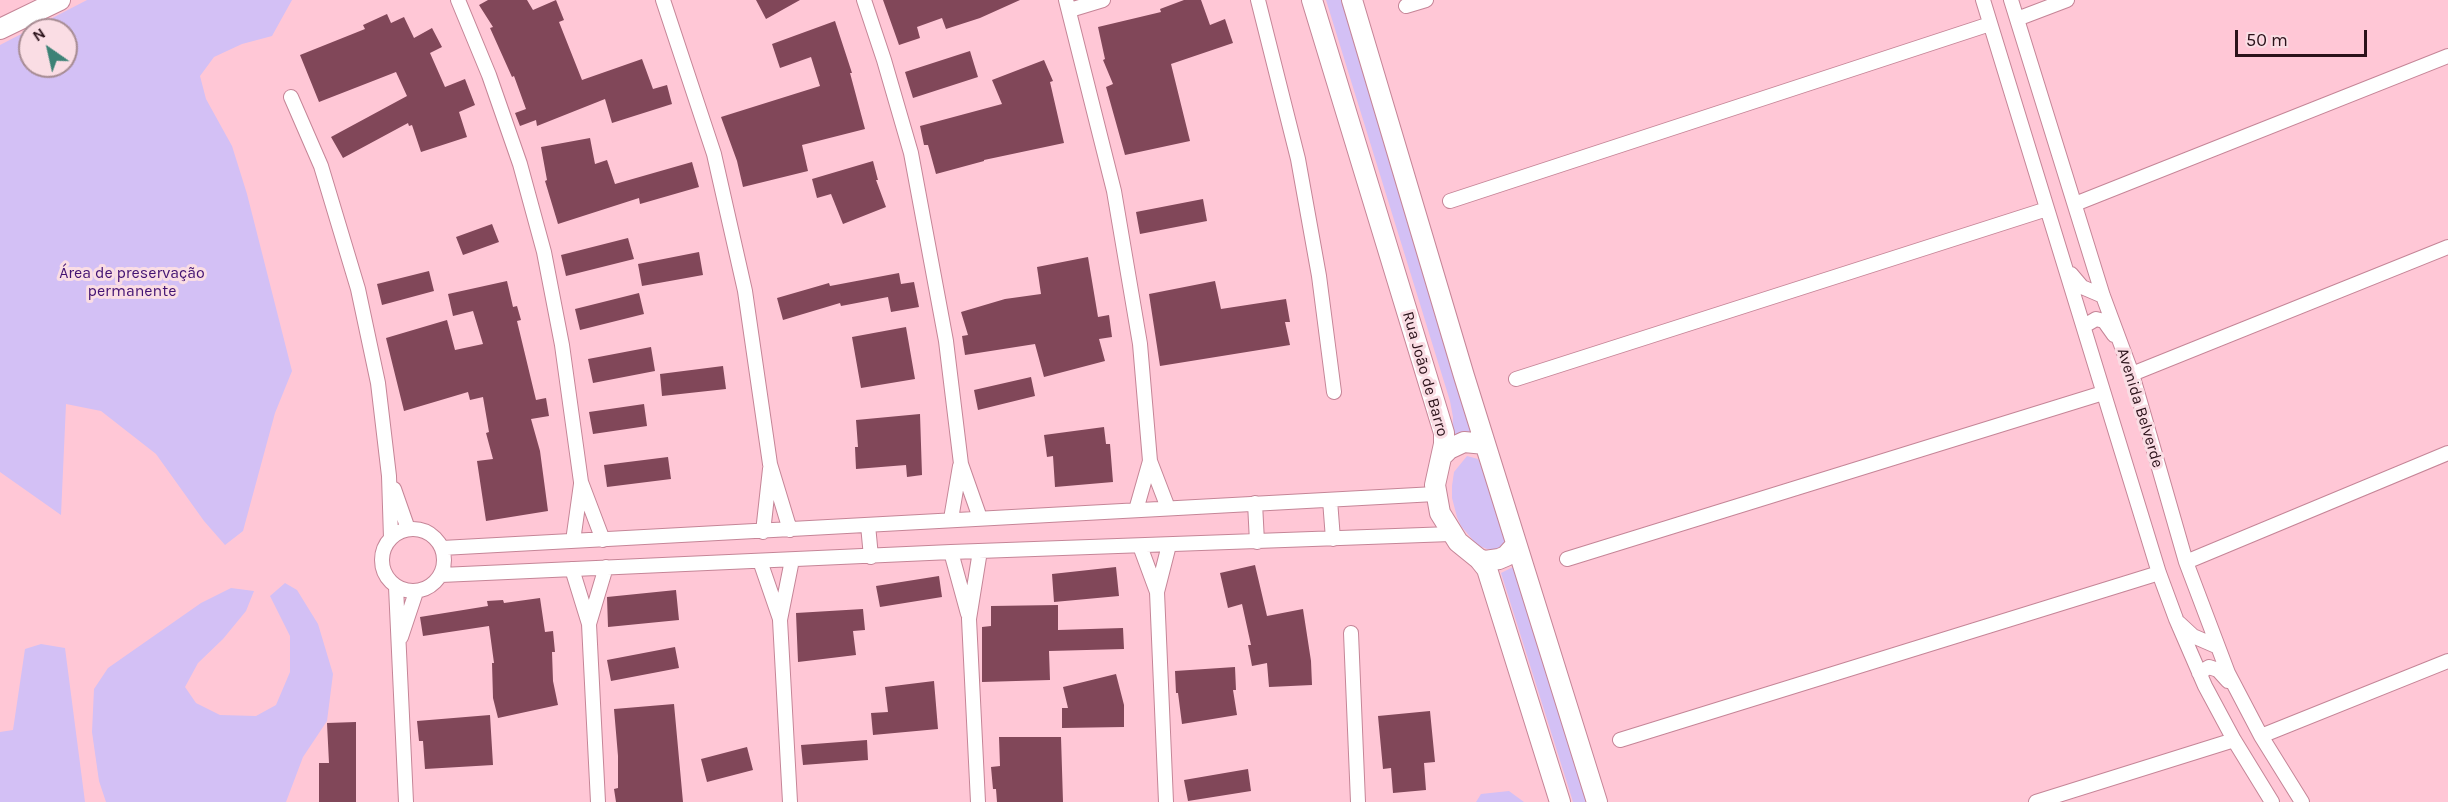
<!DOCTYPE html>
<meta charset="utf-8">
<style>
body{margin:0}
#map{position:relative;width:2448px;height:802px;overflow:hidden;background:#ffc7d6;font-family:Karla,sans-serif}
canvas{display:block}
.north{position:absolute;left:18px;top:18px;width:60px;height:60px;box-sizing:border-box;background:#fadde4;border:2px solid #a78c93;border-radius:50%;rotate:326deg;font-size:16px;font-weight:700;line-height:24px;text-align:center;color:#2b121a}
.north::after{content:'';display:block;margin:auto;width:21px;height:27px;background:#3d8276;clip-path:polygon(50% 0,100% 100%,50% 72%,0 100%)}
.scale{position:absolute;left:2235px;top:30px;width:132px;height:27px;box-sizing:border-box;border:3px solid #2b121a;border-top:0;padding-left:8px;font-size:18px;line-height:21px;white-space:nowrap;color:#2b121a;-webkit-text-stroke:4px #fadde4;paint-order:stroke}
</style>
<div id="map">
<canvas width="2448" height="802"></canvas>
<div class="north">N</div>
<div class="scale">50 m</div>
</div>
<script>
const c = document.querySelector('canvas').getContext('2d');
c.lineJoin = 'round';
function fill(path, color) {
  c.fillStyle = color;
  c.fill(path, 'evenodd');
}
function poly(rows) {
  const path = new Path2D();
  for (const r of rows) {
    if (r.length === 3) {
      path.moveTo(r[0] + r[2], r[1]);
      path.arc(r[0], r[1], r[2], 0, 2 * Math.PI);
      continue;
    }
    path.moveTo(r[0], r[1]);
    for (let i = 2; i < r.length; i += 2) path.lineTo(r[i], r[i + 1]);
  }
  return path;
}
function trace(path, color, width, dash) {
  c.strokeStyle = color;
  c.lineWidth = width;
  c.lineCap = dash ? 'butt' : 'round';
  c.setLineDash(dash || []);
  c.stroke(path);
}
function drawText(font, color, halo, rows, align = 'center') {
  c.font = font + ' Karla,sans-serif';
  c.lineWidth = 6;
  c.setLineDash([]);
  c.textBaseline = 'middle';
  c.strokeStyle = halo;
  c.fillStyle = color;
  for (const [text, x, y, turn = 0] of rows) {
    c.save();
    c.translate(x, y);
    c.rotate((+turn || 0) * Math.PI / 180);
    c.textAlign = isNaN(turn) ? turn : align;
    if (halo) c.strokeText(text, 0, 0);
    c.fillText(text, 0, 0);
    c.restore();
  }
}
fill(poly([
 [87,0,292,0,272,36,242,44,214,57,200,76,206,99,232,146,247,194,292,371,275,413,243,531,225,545,204,521,156,454,101,411,66,404,61,515,0,472,0,45],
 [30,30,66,30,66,66,30,66],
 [1326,0,1347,0,1474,431,1452,437,1453,417,1450,401],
 [1467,456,1478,459,1481,466,1504,536,1504,547,1499,549,1487,549,1477,545,1461,526,1457,517,1452,498,1452,486,1454,472],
 [1517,565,1592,802,1573,802,1501,573],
 [285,583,297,590,318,624,333,674,327,721,303,757,286,802,106,802,99,781,92,732,94,689,108,668,201,603,231,588,254,591,246,611,223,639,198,663,185,687,196,703,220,715,256,716,276,705,290,672,290,636,270,596],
 [41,644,65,648,85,802,0,802,0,732,13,730,25,649],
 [1509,791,1524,802,1476,802,1481,794]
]), '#d3c0f5');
fill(poly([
 [488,0,527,0,533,10,556,0,564,20,559,22,582,80,642,59,653,89,667,85,672,104,612,123,605,99,537,126,536,120,520,126,515,113,526,109,514,76,512,77,490,28,493,27,479,5],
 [756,0,800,0,766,19],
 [883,0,1020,0,980,18,946,29,942,18,917,27,920,38,899,45],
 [1184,0,1201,0,1210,25,1225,19,1233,43,1171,64,1190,141,1125,155,1106,87,1113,84,1103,60,1105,59,1098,27,1161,12,1160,9],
 [387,14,391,23,404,17,414,38,432,28,442,47,430,53,445,87,465,79,475,105,459,112,467,137,421,152,412,125,409,126,408,123,343,158,331,137,407,96,396,72,319,102,300,55,365,29,363,25],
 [835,21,852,73,850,73,865,129,802,145,808,171,743,187,737,161,721,117,820,86,811,57,780,68,772,44],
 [970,51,978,77,913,98,905,72],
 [1044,60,1053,81,1050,82,1064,143,984,160,984,161,936,174,928,145,924,145,920,126,1002,104,992,80],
 [590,138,595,164,607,160,615,184,692,162,699,187,640,204,639,198,558,224,545,181,547,180,541,147],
 [873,161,878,180,876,180,886,207,843,224,831,194,817,198,812,179],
 [1203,199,1207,221,1140,234,1136,212],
 [492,224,499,242,463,255,456,237],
 [628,238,634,259,566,276,561,255],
 [699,252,703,275,642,286,638,264],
 [1088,257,1098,317,1109,315,1112,337,1099,339,1105,361,1044,377,1035,344,965,355,962,336,968,335,961,312,1005,299,1041,294,1037,267],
 [429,271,434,291,382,305,377,284],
 [899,273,901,284,914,282,919,307,891,312,888,297,841,306,840,303,783,320,777,298,829,283,830,286],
 [507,281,513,307,517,306,521,320,517,321,536,400,546,398,549,416,531,419,540,451,548,511,486,521,477,461,493,459,486,433,489,432,483,397,470,400,468,392,404,411,386,338,447,320,455,350,483,344,473,311,453,316,448,294],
 [1215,281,1221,309,1286,299,1290,322,1285,322,1290,345,1160,366,1149,294],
 [639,293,644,314,580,330,575,309],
 [906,327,915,379,861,388,852,337],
 [651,347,655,371,593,383,588,359],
 [723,366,726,389,662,396,660,374],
 [1031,377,1035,396,978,410,974,390],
 [644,404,647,426,593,434,589,412],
 [920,414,922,475,907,477,906,465,856,469,855,447,858,447,856,420],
 [1104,427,1106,444,1110,444,1113,482,1055,487,1053,456,1047,457,1044,435],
 [668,457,671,479,607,487,604,465],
 [1255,565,1267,616,1303,609,1311,661,1312,685,1269,687,1267,663,1252,666,1248,645,1251,645,1242,604,1228,608,1220,573],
 [1116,567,1119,596,1054,602,1052,574],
 [939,576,942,597,880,607,876,586],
 [676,590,679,620,608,627,607,597],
 [540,598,545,632,553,631,555,652,552,652,553,681,558,705,498,718,493,698,492,663,494,663,489,626,423,636,420,617,488,606,487,601,503,600,504,603],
 [1058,605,1058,630,1123,628,1124,649,1049,651,1050,680,982,682,982,627,991,626,991,606],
 [863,609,865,630,853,631,856,655,798,662,796,613],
 [675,647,679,668,611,681,607,660],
 [1235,667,1236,690,1233,690,1237,715,1182,724,1178,693,1176,693,1175,671],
 [1116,674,1124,705,1124,727,1062,728,1062,708,1068,708,1063,687],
 [934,681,938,729,873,735,871,713,888,712,885,687],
 [674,704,683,802,616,802,614,789,618,788,618,756,614,709],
 [1430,711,1435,762,1424,763,1426,790,1393,793,1391,768,1383,769,1378,716],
 [490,715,493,765,425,769,423,741,419,741,417,721],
 [356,722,356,802,319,802,319,763,329,763,327,723],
 [999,737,1061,737,1063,802,997,802,996,789,993,789,991,767,1000,766],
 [867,740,868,760,803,765,801,745],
 [747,747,753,770,707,782,701,759],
 [1248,769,1251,791,1188,801,1184,780]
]), '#814759');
const street = poly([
 [458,0,489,75,520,164,544,252,562,345,581,482,603,540],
 [663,0,714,154,745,291,770,464,790,530],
 [864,0,884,60,911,153,946,341,961,464,980,518],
 [1066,0,1114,191,1140,344,1150,461,1168,508],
 [1258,0,1298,159,1319,276,1334,392],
 [1983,0,2159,573,2176,619,2205,686,2234,740,2272,802],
 [2011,0,2103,296,2132,374,2186,562,2228,673,2261,736,2302,802],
 [1406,6,1426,0],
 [1070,10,1103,0],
 [2017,19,2067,0],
 [291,97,321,166,358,289,378,383,389,476,391,538],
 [1450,201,1990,24],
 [2075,204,2448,56],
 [2071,274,2082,287,2103,296],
 [2084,326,2096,319,2104,321,2114,335],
 [2132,374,2448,247],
 [1516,379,2047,209],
 [394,489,408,529],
 [1330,500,1333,539],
 [1255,503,1257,542],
 [1136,510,1150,461],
 [951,519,960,466],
 [868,525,871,557],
 [413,560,31],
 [763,532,770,469],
 [573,541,581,484],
 [1140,546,1157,592],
 [442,548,1435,494],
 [951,552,968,614],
 [1567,559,2103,393],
 [760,561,780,619],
 [2186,562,2448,453],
 [572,569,589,624,598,802],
 [441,575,951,552,1451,534],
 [396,587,406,802],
 [2179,623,2193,636,2216,646],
 [589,624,606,567],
 [1351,633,1358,802],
 [401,637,416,592],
 [2199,673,2209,667,2218,670,2228,681],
 [2261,736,2448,661],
 [1620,740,2159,573],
 [790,802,780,620,792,560],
 [978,802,969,619,980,551],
 [1166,802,1157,592,1169,545],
 [2036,802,2234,740]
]);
const secondary = poly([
 [1312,0,1444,433,1444,444,1435,485,1440,513,1458,542,1479,559,1487,569,1560,802],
 [1352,0,1464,376,1597,802],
 [0,29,60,0],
 [1442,456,1449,449,1464,442,1485,444],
 [1479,559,1485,561,1499,559,1506,556,1516,545]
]);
trace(street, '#c58597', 16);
trace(secondary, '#c58597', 22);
trace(street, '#fff', 14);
trace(secondary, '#fff', 20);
drawText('16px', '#431372', '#fadde4', [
 ["Área de preservação",132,273],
 ["permanente",132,291]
]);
drawText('16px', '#2b121a', '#fadde4', [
 ["Rua João de Barro",1425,374,74],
 ["Avenida Belverde",2140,408,73]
]);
</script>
